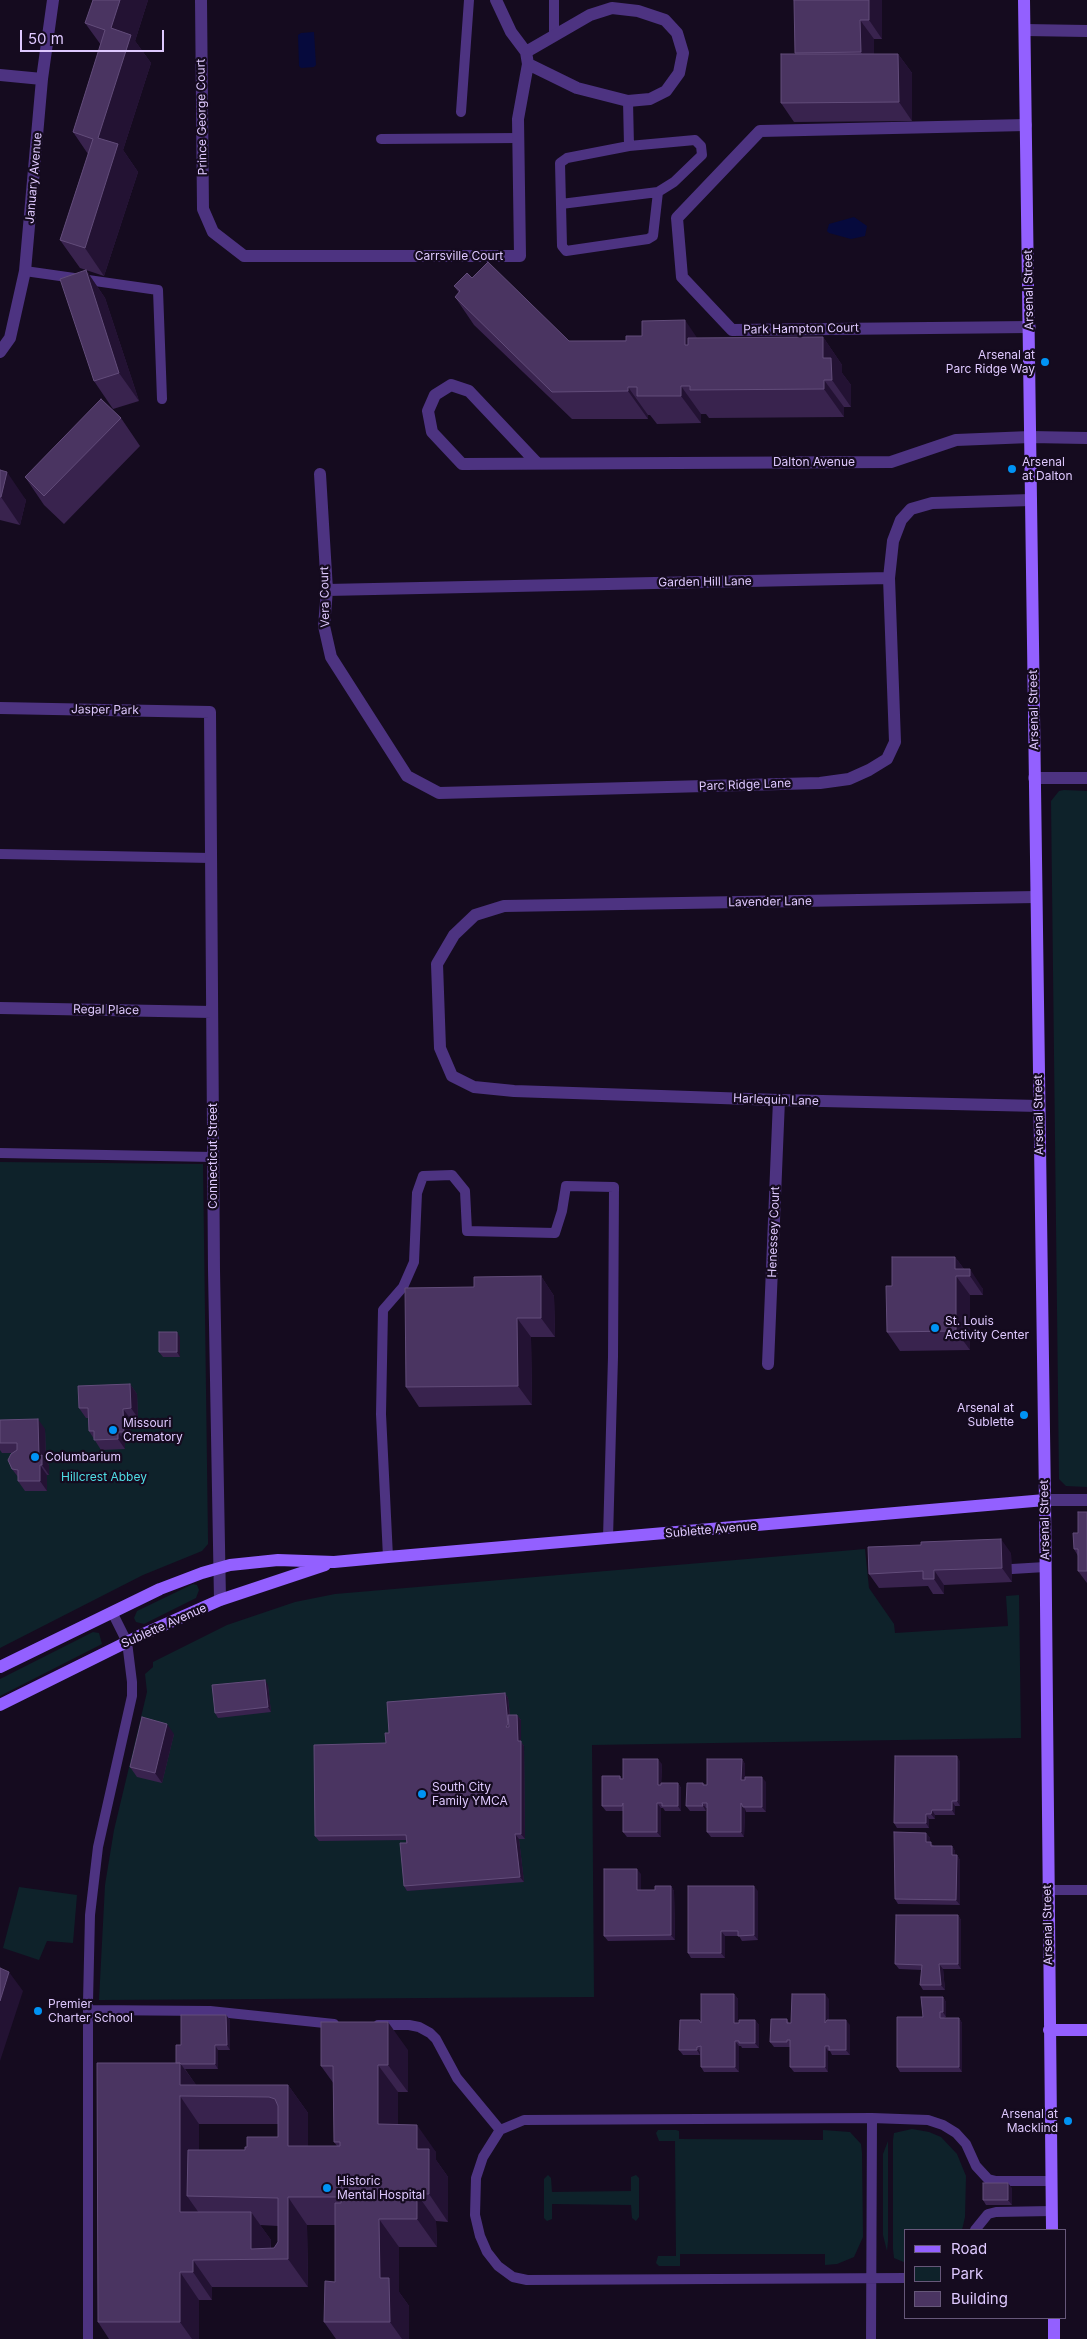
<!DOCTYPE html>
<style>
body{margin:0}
#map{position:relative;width:1087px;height:2339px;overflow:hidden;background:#150b1f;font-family:Inter,sans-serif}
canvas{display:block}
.legend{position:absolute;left:904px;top:2229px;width:162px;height:90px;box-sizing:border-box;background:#150b1f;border:1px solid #665779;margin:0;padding:6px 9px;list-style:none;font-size:15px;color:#dfc9ff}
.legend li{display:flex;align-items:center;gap:10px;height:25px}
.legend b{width:25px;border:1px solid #665779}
.scale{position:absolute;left:20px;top:30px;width:144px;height:22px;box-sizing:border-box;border:2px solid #dfc9ff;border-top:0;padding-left:6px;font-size:15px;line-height:18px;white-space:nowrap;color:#dfc9ff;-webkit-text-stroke:4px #150b1f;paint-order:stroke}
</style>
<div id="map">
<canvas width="1087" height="2339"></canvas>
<ul class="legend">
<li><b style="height:6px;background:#9360ff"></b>Road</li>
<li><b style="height:14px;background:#0e222a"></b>Park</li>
<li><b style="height:14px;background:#4a3461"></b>Building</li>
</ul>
<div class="scale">50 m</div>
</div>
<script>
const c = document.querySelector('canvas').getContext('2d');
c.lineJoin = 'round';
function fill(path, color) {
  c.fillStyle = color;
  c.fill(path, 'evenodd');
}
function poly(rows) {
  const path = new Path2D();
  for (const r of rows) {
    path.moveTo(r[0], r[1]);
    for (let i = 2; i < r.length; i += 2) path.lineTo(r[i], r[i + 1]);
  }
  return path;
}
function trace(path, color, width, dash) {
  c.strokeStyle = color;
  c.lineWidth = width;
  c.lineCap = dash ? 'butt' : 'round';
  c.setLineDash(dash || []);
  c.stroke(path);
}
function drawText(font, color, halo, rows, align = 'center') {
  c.font = font + ' Inter,sans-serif';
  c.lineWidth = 4.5;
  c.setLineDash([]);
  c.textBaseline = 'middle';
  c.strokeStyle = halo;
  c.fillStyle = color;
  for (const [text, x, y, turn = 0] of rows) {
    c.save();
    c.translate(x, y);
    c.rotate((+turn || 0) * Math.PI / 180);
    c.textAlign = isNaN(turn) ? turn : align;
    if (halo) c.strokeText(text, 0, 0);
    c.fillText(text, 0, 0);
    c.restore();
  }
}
fill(poly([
 [1064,790,1087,791,1087,1487,1066,1486,1059,1479,1051,801,1059,791],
 [0,1162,203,1164,208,1539,208,1544,202,1551,143,1575,0,1648],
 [865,1549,869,1588,894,1624,895,1633,1008,1626,1006,1596,1019,1595,1021,1738,592,1745,594,1997,99,2000,105,1885,114,1830,147,1692,145,1674,153,1667,153,1662,227,1625,295,1602,335,1594],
 [193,1584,197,1585,199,1590,196,1598,144,1624,136,1622,134,1618,137,1611],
 [93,1632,99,1633,102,1644,0,1696,0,1679],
 [19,1887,77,1895,73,1943,47,1941,39,1960,3,1948],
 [912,2129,929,2132,941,2137,957,2154,966,2176,965,2217,962,2230,906,2230,906,2263,894,2258,893,2249,893,2140,894,2133],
 [658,2130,676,2130,679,2131,679,2139,823,2140,823,2130,850,2132,861,2144,862,2153,863,2237,854,2257,837,2264,825,2265,825,2254,680,2254,680,2266,659,2266,656,2263,658,2256,676,2256,675,2141,659,2141,656,2133],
 [888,2141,888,2241,887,2251,883,2235,883,2154],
 [548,2175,551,2178,552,2192,631,2191,631,2177,636,2175,639,2178,639,2217,636,2221,632,2218,631,2205,552,2204,552,2219,547,2221,544,2218,544,2179]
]), '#0e222a');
fill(poly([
 [314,32,316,65,314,67,301,68,299,66,298,35,301,33],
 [854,217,867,226,865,236,851,239,829,233,827,231,829,224]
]), '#060a3d');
trace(poly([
 [554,35,554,0],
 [628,101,629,146],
 [461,112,469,0],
 [381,139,519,138],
 [695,140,701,146,702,155,674,182,658,192,653,236,648,239,566,251,562,246,560,163,567,158,629,146,695,140],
 [561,204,658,192],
 [25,271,158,290,162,399],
 [0,854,211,858],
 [0,1153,213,1157],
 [388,1557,381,1414,383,1310,403,1287,414,1262,417,1193,423,1176,452,1175,465,1191,467,1231,555,1233,562,1211,566,1186,614,1187,613,1357,608,1538],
 [1012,1569,1045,1567],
 [1048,1890,1087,1890],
 [88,2010,210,2011,334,2024],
 [378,2025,409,2025,419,2027,430,2033,436,2039,457,2078,500,2130],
 [975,2230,988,2214,996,2212,1052,2211],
 [906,2278,527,2280,513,2277,498,2266,487,2252,480,2236,475,2215,476,2178,483,2157,500,2130,524,2120,872,2118,928,2120,943,2125,956,2133,966,2144,976,2166,988,2179,996,2181,1051,2181],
 [88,2339,88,2002,90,1915,98,1847,132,1696,132,1682,127,1642,112,1612],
 [871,2339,872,2118]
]), '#4d3381', 10);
trace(poly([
 [201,0,203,209,213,232,244,256,520,256,518,119,528,64,526,52,511,32,496,0],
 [1025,30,1087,31],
 [526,52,590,15,612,8,638,11,665,20,677,33,683,53,679,73,666,91,650,99,628,101,577,88,528,64],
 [0,75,42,79],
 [1026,125,760,131,677,218,682,277,732,330,1030,327],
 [0,352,10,338,25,271,42,79,53,0],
 [537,463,469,391,451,385,435,395,428,411,432,432,462,464,891,462,956,440,1030,437,1087,438],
 [320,474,327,590,324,626,331,657,407,776,439,793,820,783,849,779,869,770,887,759,895,742,889,578,893,541,901,520,911,509,932,503,1031,500],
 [327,590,889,578],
 [0,708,210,712,214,1270,220,1600],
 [1034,778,1087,778],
 [1036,897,504,906,475,915,454,935,437,964,440,1048,452,1076,474,1087,514,1091,779,1100,1039,1106],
 [0,1008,212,1012],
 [768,1364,779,1100],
 [1045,1500,1087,1500]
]), '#4d3381', 12);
trace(poly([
 [1024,0,1045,1500,1052,2230],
 [0,1667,160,1589,202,1573,230,1565,278,1560,334,1562,388,1557,1045,1500],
 [0,1705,139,1636,220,1600,325,1565],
 [1049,2030,1087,2030],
 [1054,2318,1054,2339]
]), '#9360ff', 12);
fill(poly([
 [93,0,148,0,135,41,151,63,123,150,138,172,104,276,80,268,60,240,88,154,73,132,101,45,85,23],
 [882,0,882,39,874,39,874,54,898,54,912,73,912,121,794,122,781,103,795,54,795,53],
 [86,270,105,298,139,401,113,409,94,381],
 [472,278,569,341,823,337,842,365,842,373,851,385,851,407,844,407,844,417,709,418,706,414,701,414,701,423,657,424,650,415,648,415,648,419,572,419,474,325,455,297,459,293,454,286],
 [121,418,140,446,64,524,44,505,25,477],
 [0,470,26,500,20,525,0,520],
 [955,1257,964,1269,983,1289,983,1295,970,1295,970,1350,900,1351,887,1332,892,1286],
 [541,1276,554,1296,555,1337,531,1337,532,1405,419,1407,406,1387,474,1287],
 [180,1337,180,1357,163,1357,159,1352],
 [130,1384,137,1394,138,1418,130,1418,131,1442,125,1442,125,1449,101,1450,89,1431,89,1418,86,1418,79,1408],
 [0,1420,45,1429,46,1461,49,1465,49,1475,47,1475,47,1491,25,1491,18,1481,18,1477,12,1469,12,1453,2,1453,0,1450],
 [1087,1512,1087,1583,1078,1571,1078,1556,1074,1549,1078,1533],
 [1011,1553,1012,1582,944,1585,944,1594,933,1594,928,1586,879,1588,869,1574],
 [268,1685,271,1712,218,1718,215,1713],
 [505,1693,508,1698,510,1715,517,1715,521,1720,521,1742,524,1746,525,1839,519,1839,524,1882,407,1891,404,1886,406,1840,319,1841,315,1836,386,1743,389,1733],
 [174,1734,162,1783,137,1777,130,1767],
 [742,1759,745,1764,745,1779,766,1782,766,1812,746,1812,745,1809,744,1837,711,1837,707,1832,707,1808,706,1808,706,1811,690,1811,686,1806,703,1783,705,1785,707,1785],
 [960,1761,960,1806,955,1806,955,1815,935,1815,935,1819,929,1819,929,1828,897,1828,894,1823],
 [662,1764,661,1785,678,1783,681,1788,681,1811,665,1811,663,1808,661,1808,661,1837,627,1837,623,1832,623,1811,606,1811,602,1806,620,1776,622,1779,623,1779],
 [926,1833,930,1838,929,1842,934,1846,952,1846,955,1851,955,1855,957,1855,960,1860,960,1905,898,1904,895,1899],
 [641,1874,641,1890,655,1890,671,1886,674,1891,675,1940,608,1941,604,1936],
 [758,1891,758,1940,742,1941,739,1936,725,1936,725,1958,691,1958,688,1953],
 [958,1915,961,1920,961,1969,943,1969,945,1990,923,1990,920,1985,922,1970,899,1969,895,1964],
 [734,1994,738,1999,738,2023,755,2020,759,2025,759,2048,742,2048,741,2046,739,2046,739,2072,704,2072,701,2067,700,2055,683,2055,679,2050,701,2022],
 [943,1997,946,2002,946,2017,944,2018,959,2018,962,2023,962,2072,900,2072,897,2067,923,2017],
 [829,1999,829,2020,850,2025,850,2055,832,2055,830,2051,828,2051,828,2072,794,2072,790,2067,790,2047,774,2047,770,2042,787,2019,789,2023,791,2023],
 [226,2015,230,2020,230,2050,218,2050,218,2069,185,2069,196,2085,288,2085,308,2113,308,2146,337,2146,334,2142,334,2084,321,2066,408,2050,408,2092,398,2092,398,2125,436,2152,436,2160,448,2177,448,2222,436,2221,437,2247,399,2247,399,2292,409,2306,409,2339,336,2339,324,2322,335,2282,335,2225,307,2225,308,2287,212,2287,212,2300,199,2300,199,2339,109,2339,98,2322,181,2045],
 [199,2124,278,2124,278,2137,247,2147,245,2150,199,2150],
 [260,2225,278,2226,278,2242,274,2248,271,2248,271,2240],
 [1012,2188,1012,2205,986,2205,983,2200]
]), '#39234e');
fill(poly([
 [120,0,148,0,135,41,151,63,123,150,138,172,104,276,85,248,111,28],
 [869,0,882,0,882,39,869,20],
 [860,20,874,39,874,71,861,52],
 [898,54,912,73,912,121,899,102],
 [86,270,105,298,139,401,119,373],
 [685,320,704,348,685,345],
 [823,337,842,365,842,373,851,385,851,407,832,380,823,358],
 [824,380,844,407,844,417,824,389],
 [681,386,701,414,701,423,681,396],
 [628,387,648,415,648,419,628,391],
 [7,472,26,500,20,525,1,497],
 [955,1257,969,1276,955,1269],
 [970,1269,983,1289,983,1295,970,1276],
 [541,1276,554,1296,555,1337,541,1318],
 [956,1276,970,1295,970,1350,956,1331],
 [517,1318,531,1337,532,1405,518,1386],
 [177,1332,180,1337,180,1357,177,1352],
 [130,1384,137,1394,138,1418,131,1408],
 [123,1409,130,1418,131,1442,124,1432],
 [38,1419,45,1429,46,1461,49,1465,49,1475,42,1465,39,1456],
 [118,1432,125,1442,125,1449,118,1439],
 [40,1465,47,1475,47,1491,40,1481],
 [1001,1539,1011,1553,1012,1582,1002,1568],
 [934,1570,944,1585,944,1594,934,1579],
 [265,1680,268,1685,271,1712,268,1707],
 [505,1693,508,1698,511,1729,506,1727],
 [517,1715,521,1720,521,1742,524,1746,525,1839,521,1834],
 [167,1724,174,1734,162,1783,155,1773],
 [957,1756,960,1761,960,1806,957,1801],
 [658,1759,662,1764,661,1790,658,1785],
 [742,1759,745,1764,745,1785,741,1780],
 [762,1777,766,1782,766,1812,762,1807],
 [678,1783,681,1788,681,1811,678,1806],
 [952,1801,955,1806,955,1815,952,1810],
 [657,1803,661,1808,661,1837,657,1832],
 [702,1803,706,1808,706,1811,703,1806],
 [741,1803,745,1809,744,1837,741,1832],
 [932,1810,935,1815,935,1819,931,1814],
 [926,1814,929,1819,929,1828,926,1823],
 [926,1833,930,1838,929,1847,926,1842],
 [515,1834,519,1839,524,1882,520,1877],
 [952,1846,955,1851,955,1860,952,1855],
 [957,1855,960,1860,960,1905,956,1900],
 [637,1869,641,1874,641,1895,637,1890],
 [671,1886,674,1891,675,1940,671,1935],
 [754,1886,758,1891,758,1940,754,1935],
 [958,1915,961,1920,961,1969,958,1964],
 [721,1931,725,1936,725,1958,721,1953],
 [939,1964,943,1969,945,1990,941,1985],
 [9,1972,23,1991,0,2061,0,2001],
 [734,1994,738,1999,738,2028,734,2023],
 [825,1994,829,1999,829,2028,825,2023],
 [943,1997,946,2002,946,2017,943,2012],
 [226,2015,230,2020,230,2050,227,2045],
 [959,2018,962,2023,962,2072,959,2067],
 [755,2020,759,2025,759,2048,755,2043],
 [846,2020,850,2025,850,2055,846,2050],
 [388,2022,408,2050,408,2092,388,2065],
 [735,2041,739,2046,739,2072,735,2067],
 [215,2045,218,2050,218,2069,215,2064],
 [825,2046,828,2051,828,2072,825,2067],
 [697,2047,700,2052,700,2055,697,2050],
 [180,2063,200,2090,180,2085],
 [378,2065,398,2092,398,2152,378,2124],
 [288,2085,308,2113,308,2174,288,2146],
 [180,2096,199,2124,199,2196,187,2196,199,2213,180,2212],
 [417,2125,436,2152,436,2160,448,2177,448,2222,429,2194,417,2149],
 [1008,2183,1012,2188,1012,2205,1008,2200],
 [417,2194,436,2221,437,2247,417,2219],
 [288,2197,307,2225,308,2287,288,2259],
 [251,2212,271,2240,270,2259,251,2249],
 [379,2219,399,2247,399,2292,409,2306,409,2339,402,2339,390,2322,380,2278],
 [193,2260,212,2287,212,2300,193,2272],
 [180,2272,199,2300,199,2339,192,2339,180,2322]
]), '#231233');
const building = poly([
 [93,0,120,0,111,28,131,35,98,138,118,144,85,248,60,240,93,139,73,132,105,30,85,23,93,0],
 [794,0,869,0,869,20,860,20,861,52,795,53,794,0],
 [781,54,898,54,899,102,781,103,781,54],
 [488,262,569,341,626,341,626,336,642,336,642,321,685,320,685,345,688,345,688,338,823,337,823,358,831,358,832,380,824,380,824,389,690,390,690,386,681,386,681,396,637,396,637,387,628,387,628,391,552,392,455,297,460,291,454,286,467,273,472,278,488,262],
 [86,270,119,373,94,381,60,279,86,270],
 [101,399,121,418,44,496,25,477,101,399],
 [0,470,7,472,1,497,0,497,0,470],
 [892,1257,955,1257,955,1269,970,1269,970,1276,956,1276,956,1331,887,1332,886,1286,892,1286,892,1257],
 [541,1276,541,1318,517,1318,518,1386,406,1387,405,1288,474,1287,474,1277,541,1276],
 [159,1332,177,1332,177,1352,159,1352,159,1332],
 [130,1384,131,1408,123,1409,124,1432,118,1432,118,1439,94,1440,94,1431,89,1431,88,1408,79,1408,78,1386,130,1384],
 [38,1419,39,1456,42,1455,42,1465,40,1465,40,1481,18,1481,18,1470,12,1469,8,1460,11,1454,17,1450,17,1443,0,1443,0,1420,38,1419],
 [1078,1512,1087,1512,1087,1571,1078,1571,1078,1549,1074,1549,1073,1533,1078,1533,1078,1512],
 [1001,1539,1002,1568,934,1570,934,1579,923,1579,923,1571,869,1574,868,1547,921,1545,921,1542,1001,1539],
 [265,1680,268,1707,215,1713,212,1685,265,1680],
 [505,1693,508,1724,506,1727,509,1727,508,1715,517,1715,518,1741,521,1741,521,1834,515,1834,520,1877,404,1886,400,1843,407,1843,406,1835,315,1836,314,1745,386,1743,385,1733,389,1733,387,1702,505,1693],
 [142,1717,167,1724,155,1773,130,1767,142,1717],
 [895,1756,957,1756,957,1801,952,1801,952,1810,932,1810,931,1814,926,1814,926,1823,894,1823,895,1756],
 [623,1759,658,1759,658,1785,661,1785,661,1783,678,1783,678,1806,662,1806,662,1803,657,1803,657,1832,623,1832,623,1803,622,1806,602,1806,602,1776,620,1776,620,1779,623,1779,623,1759],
 [707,1759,742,1759,741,1780,745,1780,745,1777,762,1777,762,1807,743,1807,741,1803,741,1832,707,1832,707,1803,702,1803,703,1806,686,1806,687,1783,703,1783,703,1785,707,1785,707,1759],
 [894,1832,926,1833,926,1842,931,1842,931,1846,952,1846,952,1855,957,1855,956,1900,895,1899,894,1832],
 [604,1869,637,1869,637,1890,655,1890,655,1886,671,1886,671,1935,604,1936,604,1869],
 [688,1886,754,1886,754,1935,738,1936,738,1931,721,1931,721,1953,688,1953,688,1886],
 [896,1915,958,1915,958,1964,939,1964,941,1985,920,1985,922,1965,895,1964,896,1915],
 [0,1968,9,1972,0,2001,0,1968],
 [701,1994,734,1994,734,2023,739,2023,739,2020,755,2020,755,2043,739,2043,739,2041,735,2041,735,2067,701,2067,701,2046,697,2047,697,2050,679,2050,680,2020,699,2020,701,2023,701,1994],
 [792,1994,825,1994,825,2023,827,2020,846,2020,846,2050,829,2050,829,2046,825,2046,825,2067,790,2067,790,2040,787,2040,787,2042,770,2042,771,2019,787,2019,787,2023,791,2023,792,1994],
 [921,1997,943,1997,943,2012,940,2012,940,2018,959,2018,959,2067,897,2067,897,2017,923,2017,921,1997],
 [181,2015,226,2015,227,2045,215,2045,215,2064,181,2064,180,2063,176,2063,176,2045,181,2045,181,2015],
 [321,2022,388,2022,388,2065,378,2065,378,2124,417,2125,417,2149,429,2149,429,2194,417,2194,417,2219,379,2219,380,2278,389,2278,390,2322,324,2322,325,2281,335,2282,335,2203,341,2203,342,2197,288,2197,288,2259,193,2260,193,2272,180,2272,180,2322,98,2322,97,2063,180,2063,180,2085,288,2085,288,2146,340,2146,340,2142,334,2142,333,2066,321,2066,321,2022],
 [180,2096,269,2097,275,2099,278,2106,278,2137,247,2137,247,2147,245,2147,245,2150,188,2150,187,2196,278,2198,278,2242,274,2248,251,2249,251,2212,180,2212,180,2096],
 [983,2183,1008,2183,1008,2200,983,2200,983,2183]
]);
fill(building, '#4a3461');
trace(building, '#624c7a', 1);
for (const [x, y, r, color] of [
 [1045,362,5,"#0093f4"],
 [1012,469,5,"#0093f4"],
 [935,1328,5,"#0093f4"],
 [1024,1415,5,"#0093f4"],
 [113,1430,5,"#0093f4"],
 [35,1457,5,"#0093f4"],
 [422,1794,5,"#0093f4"],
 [38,2011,5,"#0093f4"],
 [1068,2121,5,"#0093f4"],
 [327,2188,5,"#0093f4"]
]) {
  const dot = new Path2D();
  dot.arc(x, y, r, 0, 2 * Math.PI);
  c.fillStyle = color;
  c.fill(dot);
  trace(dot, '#150b1f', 2);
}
drawText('12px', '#dfc9ff', '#150b1f', [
 ["Prince George Court",202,117,-91],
 ["January Avenue",34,178,-85],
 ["Carrsville Court",459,256],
 ["Arsenal Street",1029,290,-91],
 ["Park Hampton Court",801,329,-1],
 ["Dalton Avenue",814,462],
 ["Garden Hill Lane",705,582,-1],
 ["Vera Court",325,597,-91],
 ["Jasper Park",105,710,1],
 ["Arsenal Street",1034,710,-91],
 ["Parc Ridge Lane",745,785,-2],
 ["Lavender Lane",770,902,-1],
 ["Regal Place",106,1010,1],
 ["Harlequin Lane",776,1100,2],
 ["Arsenal Street",1039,1115,-91],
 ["Connecticut Street",213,1156,-90],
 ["Henessey Court",774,1232,-88],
 ["Arsenal Street",1045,1520,-91],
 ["Sublette Avenue",711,1530,-5],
 ["Sublette Avenue",164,1626,-24],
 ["Arsenal Street",1048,1925,-91]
]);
drawText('12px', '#dfc9ff', '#150b1f', [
 ["Arsenal at",1035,355,"right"],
 ["Parc Ridge Way",1035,369,"right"],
 ["Arsenal",1022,462],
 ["at Dalton",1022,476],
 ["St. Louis",945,1321],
 ["Activity Center",945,1335],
 ["Arsenal at",1014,1408,"right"],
 ["Sublette",1014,1422,"right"],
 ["Missouri",123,1423],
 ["Crematory",123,1437],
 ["Columbarium",45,1457],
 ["South City",432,1787],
 ["Family YMCA",432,1801],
 ["Premier",48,2004],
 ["Charter School",48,2018],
 ["Arsenal at",1058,2114,"right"],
 ["Macklind",1058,2128,"right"],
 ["Historic",337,2181],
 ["Mental Hospital",337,2195]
], 'left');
drawText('12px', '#4fdee5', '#150b1f', [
 ["Hillcrest Abbey",104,1477]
]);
</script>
